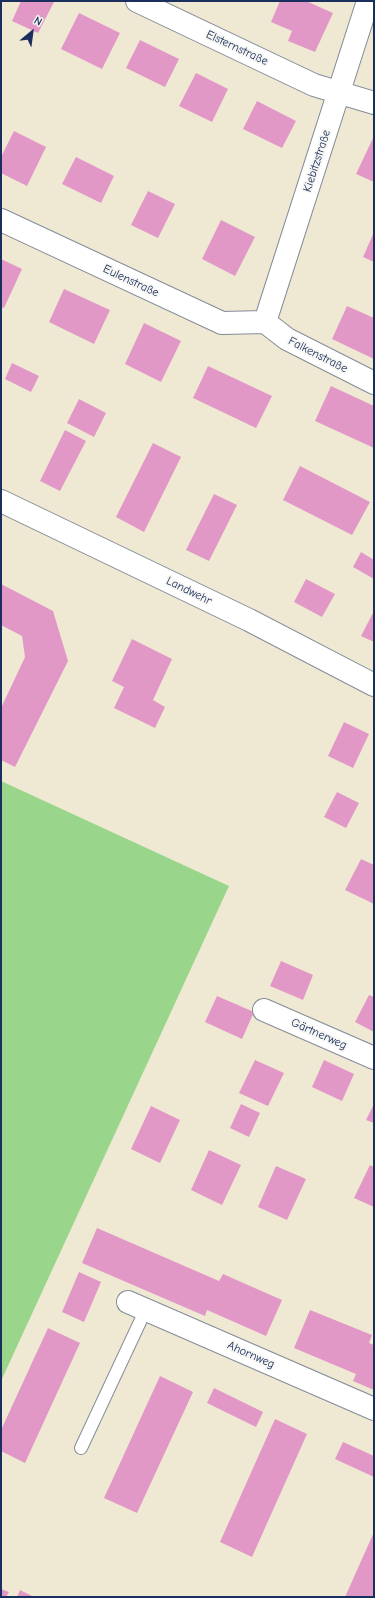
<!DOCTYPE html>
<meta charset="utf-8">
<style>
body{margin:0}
#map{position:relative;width:375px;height:1598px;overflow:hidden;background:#efe9d3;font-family:"Comic Neue",sans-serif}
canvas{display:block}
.frame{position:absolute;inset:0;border:2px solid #1b2f5e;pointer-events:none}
.north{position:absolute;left:12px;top:12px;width:40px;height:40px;-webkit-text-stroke:3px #f6f6f2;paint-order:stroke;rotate:29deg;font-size:11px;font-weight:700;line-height:16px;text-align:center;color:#1b2f5e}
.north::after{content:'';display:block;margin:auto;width:14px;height:18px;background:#1b2f5e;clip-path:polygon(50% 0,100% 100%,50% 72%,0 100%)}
</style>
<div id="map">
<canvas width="375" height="1598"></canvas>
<div class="frame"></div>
<div class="north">N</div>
</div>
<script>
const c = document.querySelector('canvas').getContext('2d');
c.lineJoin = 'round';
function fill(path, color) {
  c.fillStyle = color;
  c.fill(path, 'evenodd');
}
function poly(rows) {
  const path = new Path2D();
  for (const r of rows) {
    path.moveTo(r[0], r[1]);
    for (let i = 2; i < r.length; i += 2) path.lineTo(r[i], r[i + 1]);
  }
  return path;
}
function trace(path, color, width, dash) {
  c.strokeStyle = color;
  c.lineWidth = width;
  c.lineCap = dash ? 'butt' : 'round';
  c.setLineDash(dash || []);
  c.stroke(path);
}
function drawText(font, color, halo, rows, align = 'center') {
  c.font = font + ' "Comic Neue",sans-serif';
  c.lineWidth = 3.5;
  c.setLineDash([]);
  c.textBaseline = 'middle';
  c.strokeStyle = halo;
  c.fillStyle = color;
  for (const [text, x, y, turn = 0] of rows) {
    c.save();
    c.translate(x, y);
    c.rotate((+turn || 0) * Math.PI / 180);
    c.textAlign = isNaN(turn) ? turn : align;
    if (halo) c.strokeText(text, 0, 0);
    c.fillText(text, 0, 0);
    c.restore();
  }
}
fill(poly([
 [1,781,229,886,1,1381]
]), '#99d68b');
fill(poly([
 [21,1,54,2,38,33,12,21],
 [280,1,306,1,333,13,315,52,288,41,292,31,271,22],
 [79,13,120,33,102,69,61,49],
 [140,40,179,59,165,87,126,68],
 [196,73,228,89,212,122,179,106],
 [257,101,296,121,282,148,243,129],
 [14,131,46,147,27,186,1,173,1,157],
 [374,136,374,182,356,174],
 [76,157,114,176,101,203,62,184],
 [148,191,175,204,158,238,131,225],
 [221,220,255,237,235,276,202,259],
 [374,232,374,262,363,257],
 [1,259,22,269,4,308,1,307],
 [64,289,110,310,94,344,49,322],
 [347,306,374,318,374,359,332,339],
 [144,323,181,341,161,382,125,364],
 [12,363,39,376,31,392,5,379],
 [208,366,272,396,256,428,193,398],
 [331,386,374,406,374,448,315,421],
 [79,399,106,413,94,437,67,423],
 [65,430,86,441,60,491,40,481],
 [153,443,181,457,144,532,116,517],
 [300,466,370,502,352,535,283,500],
 [214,494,237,505,209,561,186,550],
 [361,552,374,560,374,579,353,567],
 [306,579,335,594,322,617,294,602],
 [1,584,53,611,68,661,15,767,1,760,1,708,25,657,22,636,1,625],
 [374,611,374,642,361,636],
 [132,639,172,659,153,700,165,707,155,728,114,708,124,687,112,681],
 [344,722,369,734,353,768,328,756],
 [337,792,359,803,346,828,324,817],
 [361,859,374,865,374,904,345,890],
 [281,961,313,975,303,1000,270,986],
 [369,995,374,997,374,1032,355,1022],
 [217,996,254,1012,242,1039,205,1022],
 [255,1060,284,1073,268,1106,239,1093],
 [324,1060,354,1074,342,1101,312,1087],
 [241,1104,260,1113,249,1137,230,1128],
 [374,1104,374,1123,366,1120],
 [151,1106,180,1120,160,1163,131,1149],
 [209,1150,241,1165,222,1205,191,1190],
 [370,1165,374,1167,374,1207,354,1198],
 [276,1166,306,1179,287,1220,258,1207],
 [97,1228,219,1281,223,1274,282,1300,266,1336,207,1310,205,1316,82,1263],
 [79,1272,101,1282,84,1322,62,1312],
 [310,1310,372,1335,369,1343,374,1345,374,1390,353,1381,356,1374,294,1348],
 [48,1328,80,1343,25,1463,1,1451,1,1430],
 [160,1376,193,1392,137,1513,104,1498],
 [214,1388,263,1412,256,1427,207,1403],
 [275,1419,307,1434,252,1557,220,1542],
 [343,1442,374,1456,374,1477,335,1459],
 [374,1532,374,1597,345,1597],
 [1,1589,9,1592,6,1597,1,1597],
 [20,1590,34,1597,17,1597]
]), '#e298c7');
const service = poly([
 [81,1448,146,1309]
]);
const minor = poly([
 [137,1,314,85,374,103],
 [1,220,222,323,265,322],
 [265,322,368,1],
 [265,322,287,339,374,383],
 [264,1010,374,1058],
 [128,1302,374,1409]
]);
const tertiary = poly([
 [1,501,249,620,374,685]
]);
trace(service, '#858c98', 14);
trace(minor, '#858c98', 24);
trace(tertiary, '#858c98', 24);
trace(service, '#fff', 12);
trace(minor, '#fff', 22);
trace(tertiary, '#fff', 22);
drawText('12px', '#1b2f5e', '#f6f6f2', [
 ["Elsternstraße",237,48,25],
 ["Kiebitzstraße",317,161,-72],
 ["Eulenstraße",131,281,25],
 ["Falkenstraße",318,355,27],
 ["Landwehr",189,591,26],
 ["Gärtnerweg",319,1034,24],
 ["Ahornweg",251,1355,24]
]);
</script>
